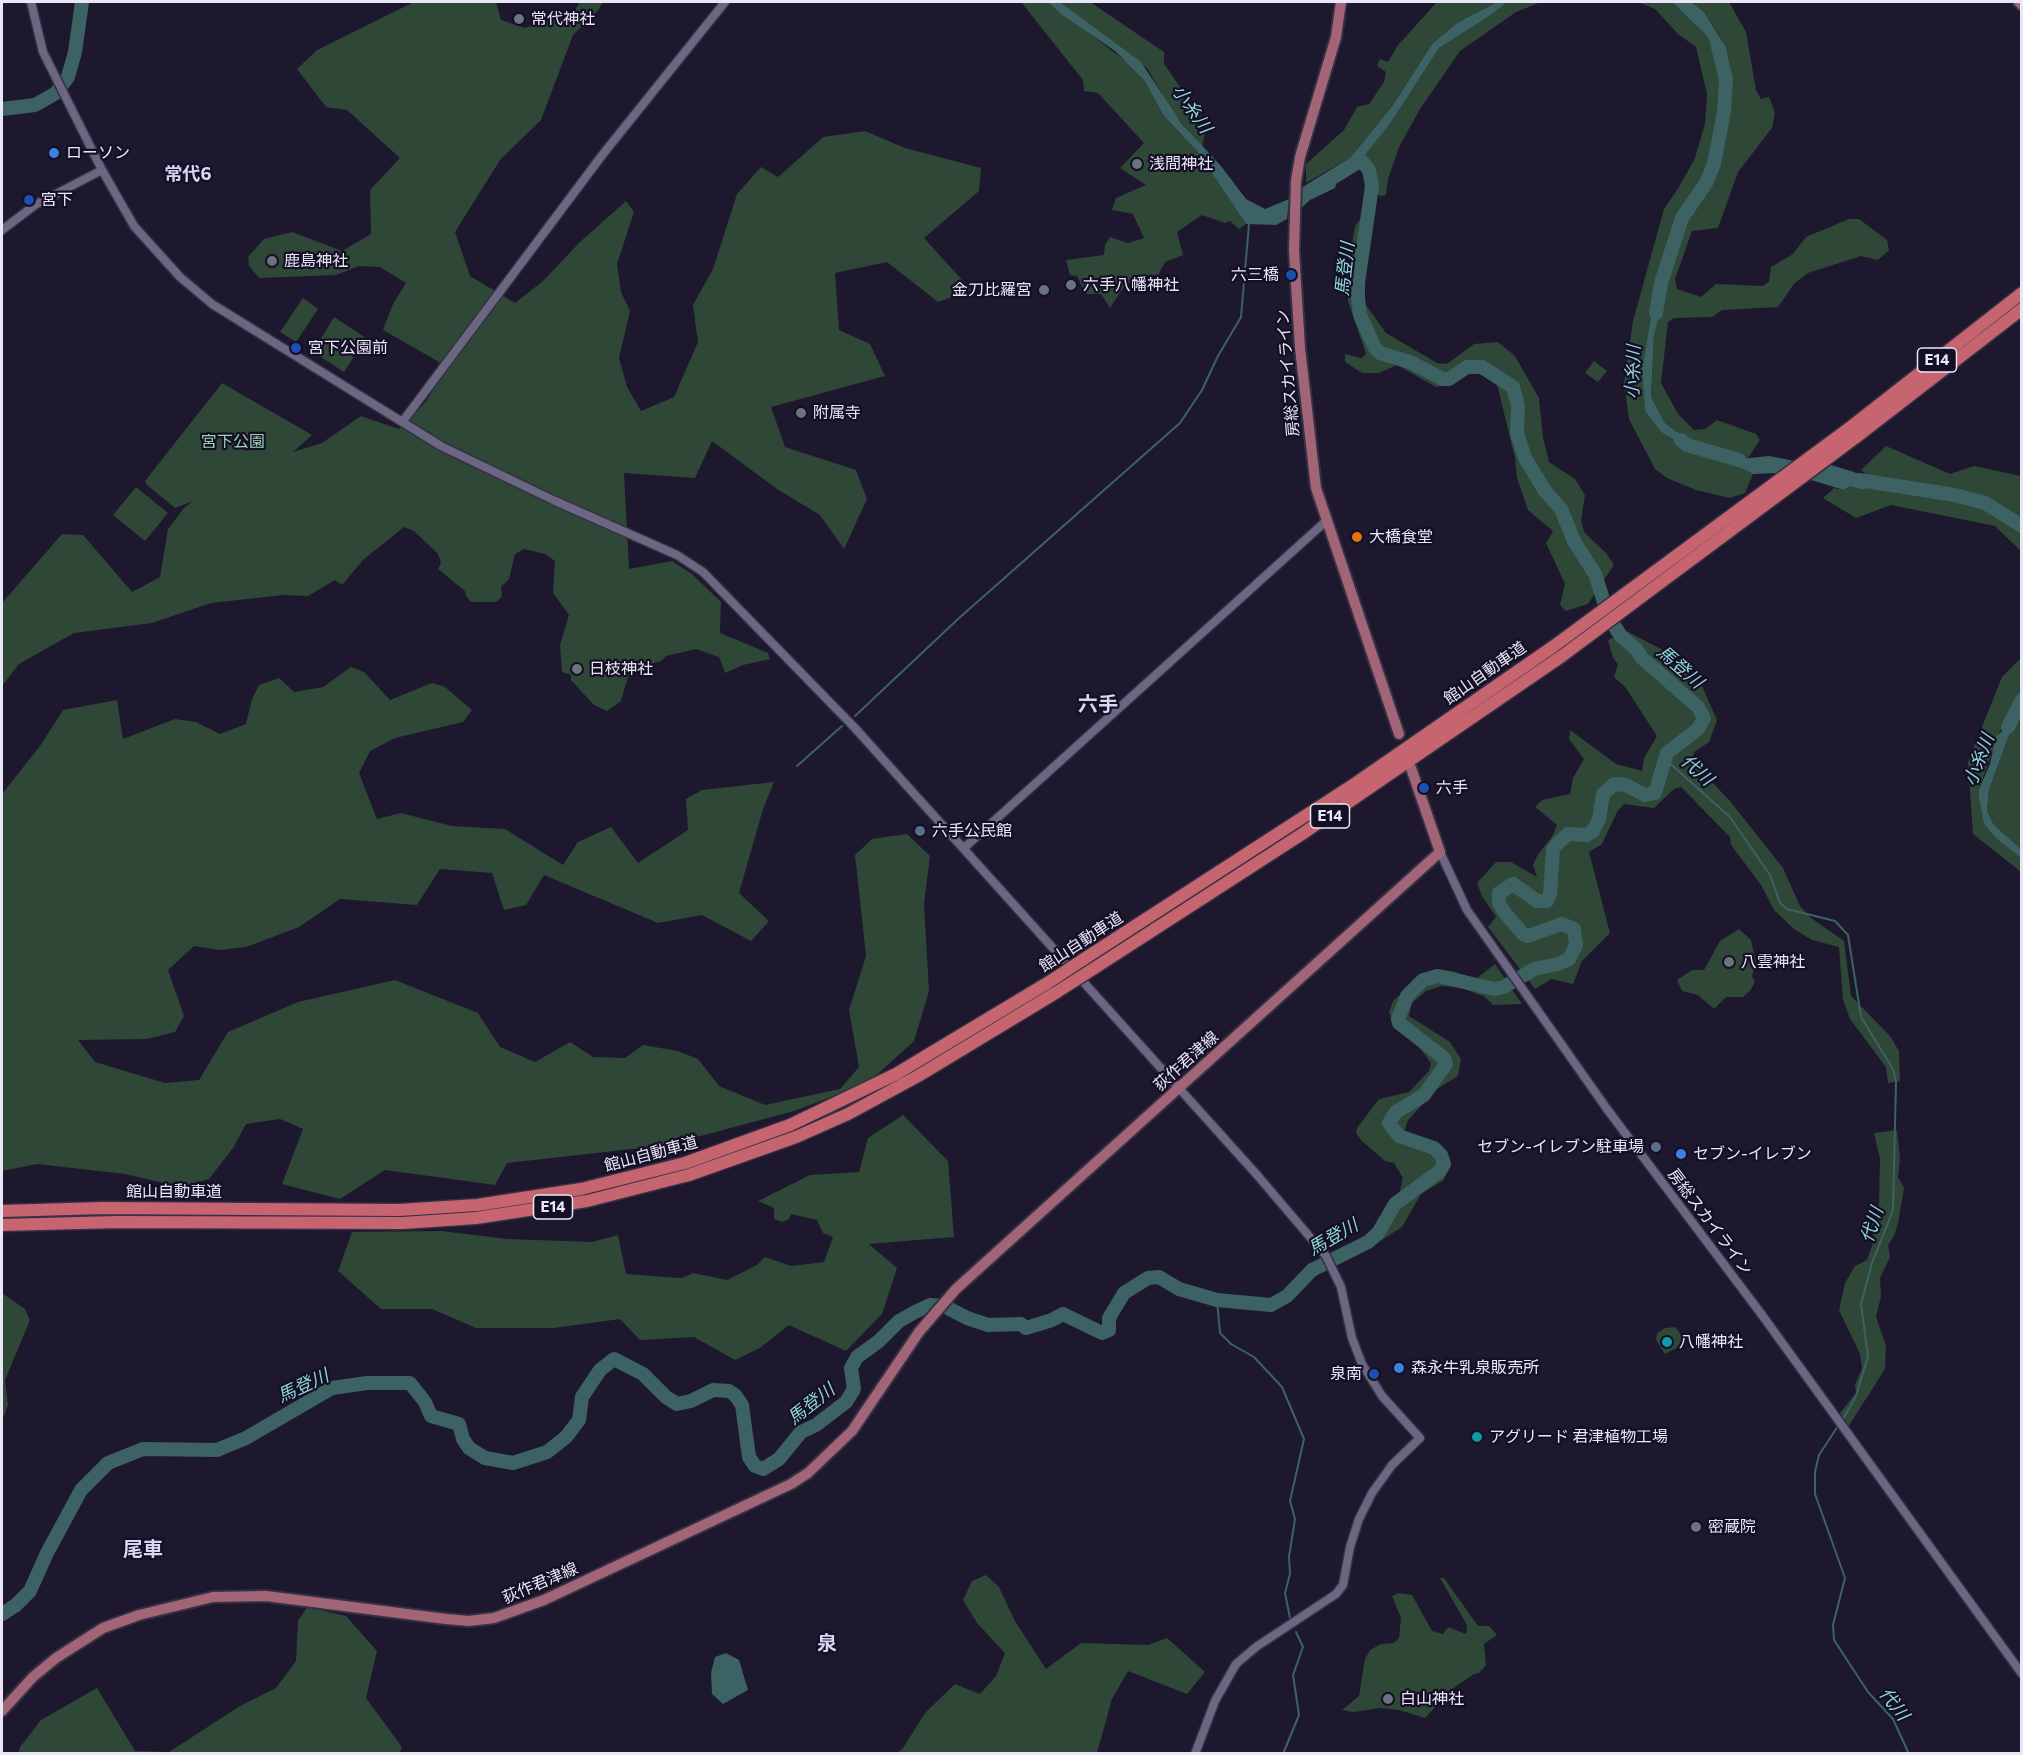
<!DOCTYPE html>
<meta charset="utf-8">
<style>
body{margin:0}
#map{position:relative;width:2023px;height:1755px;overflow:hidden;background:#1d182e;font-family:Commissioner,sans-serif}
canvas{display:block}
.frame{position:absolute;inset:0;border:3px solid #e9e7f7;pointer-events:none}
</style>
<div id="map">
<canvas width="2023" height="1755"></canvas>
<div class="frame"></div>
</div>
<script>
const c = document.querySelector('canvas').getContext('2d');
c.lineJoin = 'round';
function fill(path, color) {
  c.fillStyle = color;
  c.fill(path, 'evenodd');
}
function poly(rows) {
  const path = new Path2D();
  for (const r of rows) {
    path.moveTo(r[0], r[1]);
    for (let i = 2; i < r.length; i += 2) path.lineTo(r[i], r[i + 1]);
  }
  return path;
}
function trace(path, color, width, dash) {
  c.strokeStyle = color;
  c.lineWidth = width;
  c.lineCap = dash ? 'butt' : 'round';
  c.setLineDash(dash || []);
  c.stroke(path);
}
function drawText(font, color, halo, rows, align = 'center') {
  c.font = font + ' Commissioner,"Noto Sans JP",sans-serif';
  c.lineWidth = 4.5;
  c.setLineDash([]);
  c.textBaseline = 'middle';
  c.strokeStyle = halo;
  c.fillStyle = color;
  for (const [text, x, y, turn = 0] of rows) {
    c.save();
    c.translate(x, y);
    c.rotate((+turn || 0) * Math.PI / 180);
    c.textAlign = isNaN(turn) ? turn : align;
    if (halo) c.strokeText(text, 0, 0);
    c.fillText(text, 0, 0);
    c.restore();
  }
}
fill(poly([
 [414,2,496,2,501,20,525,28,575,10,580,2,603,2,599,9,573,35,541,120,500,160,455,232,470,276,515,303,543,281,580,242,626,201,634,212,617,264,621,292,630,311,619,358,627,387,641,411,674,397,698,342,693,305,713,269,737,194,761,167,778,177,823,137,865,131,905,148,981,168,979,191,924,238,971,290,938,302,887,262,835,273,839,330,870,344,885,376,771,407,785,447,856,470,867,499,844,549,820,515,777,489,712,441,695,478,624,473,629,569,672,561,692,574,721,602,720,633,768,653,770,659,743,665,725,673,719,657,696,649,666,656,661,661,630,669,621,701,607,711,594,705,571,680,571,675,562,672,560,645,569,615,553,593,555,561,545,554,524,549,515,554,509,579,501,587,502,597,496,602,471,602,466,596,465,591,438,569,441,563,438,554,414,531,404,527,363,560,342,585,335,580,308,596,283,595,211,603,152,623,74,633,19,664,2,686,2,603,62,534,83,535,132,592,160,577,168,529,184,508,193,501,175,508,147,485,145,481,222,383,312,435,293,452,322,443,361,416,399,429,426,402,440,377,439,362,383,330,393,304,406,283,380,267,359,266,336,275,259,278,249,266,248,257,264,239,292,232,342,251,371,234,370,190,400,158,347,110,326,107,297,69,317,50],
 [1021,2,1048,2,1128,63,1144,80,1164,116,1197,151,1246,224,1239,229,1230,221,1225,223,1202,215,1177,232,1183,255,1165,262,1158,275,1137,276,1123,288,1110,308,1101,294,1086,294,1077,276,1070,275,1066,260,1104,255,1105,245,1110,237,1128,243,1144,238,1133,214,1112,210,1116,198,1146,185,1120,168,1144,143,1098,93,1084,91,1083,80],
 [1060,2,1090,2,1164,52,1164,64,1207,125,1202,147,1172,111,1147,68],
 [1437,2,1497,2,1457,23,1432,44,1393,105,1351,157,1306,183,1306,164,1344,130,1357,107,1369,104,1384,82,1386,72,1377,66,1380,59,1388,62,1398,45],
 [1507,2,1541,2,1516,12,1460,51,1420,109,1399,147,1388,179,1386,195,1380,196,1375,193,1377,180,1365,165,1365,155,1390,124,1439,48,1491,15],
 [1638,2,1672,2,1707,36,1715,54,1726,47,1723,41,1704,12,1691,2,1729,2,1746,32,1756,90,1761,99,1769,97,1775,113,1772,128,1738,172,1718,228,1692,231,1675,279,1677,289,1701,297,1716,284,1762,286,1769,282,1771,267,1793,254,1806,237,1849,219,1859,219,1887,240,1889,250,1878,260,1861,256,1808,273,1794,284,1778,307,1722,310,1712,317,1674,318,1668,322,1661,383,1678,414,1694,430,1705,429,1717,420,1756,434,1760,440,1748,458,1725,456,1733,464,1753,474,1745,493,1730,498,1696,490,1667,478,1655,469,1629,419,1624,383,1633,321,1664,209,1679,187,1695,158,1705,124,1707,94,1696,47,1678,34,1655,9],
 [1654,299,1660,313,1654,336,1651,397,1665,423,1696,444,1697,447,1661,432,1645,411,1642,370],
 [1365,213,1356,257,1356,291,1386,333,1437,363,1447,364,1474,344,1498,342,1515,356,1539,398,1543,438,1549,462,1575,479,1585,495,1581,520,1584,532,1606,553,1614,565,1588,604,1566,611,1560,605,1565,584,1546,543,1553,531,1528,510,1517,478,1515,458,1494,372,1476,369,1457,382,1436,387,1397,365,1379,373,1362,373,1345,362,1345,354,1361,358,1366,354,1348,301,1346,283,1355,226],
 [303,298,318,309,296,342,280,332],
 [334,317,366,338,344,372,313,352],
 [1594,361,1607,371,1598,382,1585,373],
 [1886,446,1950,474,1974,466,2021,476,2021,551,1995,526,1891,505,1856,518,1823,498,1834,488,1844,490,1850,486,1863,490,1869,486,1873,480,1861,470],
 [136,487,168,513,145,541,113,515],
 [1626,631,1667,652,1702,686,1717,720,1709,742,1694,752,1692,761,1730,801,1783,868,1800,906,1811,918,1844,941,1851,996,1890,1036,1899,1051,1900,1081,1888,1083,1886,1067,1850,1019,1843,1000,1839,947,1812,940,1794,929,1774,910,1761,885,1731,845,1730,837,1681,787,1674,789,1654,808,1624,804,1617,812,1602,844,1589,852,1610,933,1582,961,1573,984,1551,979,1535,989,1488,927,1496,917,1482,896,1477,883,1496,862,1511,862,1537,877,1533,865,1538,854,1552,837,1557,825,1535,807,1542,800,1570,794,1573,778,1584,759,1569,739,1570,730,1616,764,1642,771,1644,758,1657,736,1626,688,1614,677,1618,664,1613,658,1608,640],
 [2021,658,2021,849,1994,825,1987,811,1989,790,2009,735,2014,711,2006,727,2000,731,1979,789,1984,824,2021,858,2021,872,1973,834,1968,762,2002,677],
 [351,667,364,672,390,700,432,683,445,687,472,710,463,722,395,738,370,751,359,773,377,819,401,813,452,826,505,829,563,865,578,842,611,827,638,863,688,830,686,799,702,790,774,782,763,809,739,893,769,921,751,941,702,915,658,923,544,875,526,905,504,910,492,873,440,869,417,905,340,899,299,927,246,947,220,950,194,946,168,970,184,1016,175,1032,147,1039,78,1040,95,1062,165,1083,199,1080,228,1032,298,1002,395,980,478,1013,500,1047,535,1062,570,1042,593,1057,625,1058,643,1045,678,1051,698,1059,719,1086,765,1105,840,1089,859,1067,849,1010,866,956,855,855,872,839,907,834,930,856,924,904,929,991,914,1041,868,1083,794,1111,667,1145,507,1163,495,1185,385,1170,340,1199,282,1184,303,1129,280,1119,246,1124,233,1148,209,1179,180,1187,125,1174,37,1164,2,1171,2,794,40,746,63,710,117,700,123,739,175,719,196,722,220,734,246,724,252,699,259,685,279,678,294,692,323,687],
 [1739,929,1751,940,1756,963,1752,976,1755,982,1750,991,1743,997,1726,997,1714,1009,1698,995,1682,991,1677,980,1692,970,1704,970,1720,941],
 [1495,964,1522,1004,1493,1005,1485,997,1460,987,1441,986,1426,991,1412,1003,1409,1016,1450,1042,1461,1059,1458,1076,1437,1089,1408,1120,1404,1133,1440,1147,1448,1163,1444,1180,1421,1194,1402,1227,1373,1246,1396,1208,1403,1178,1394,1163,1385,1161,1362,1141,1356,1133,1357,1128,1379,1099,1409,1092,1429,1071,1431,1063,1412,1038,1392,1022,1389,1012,1393,1001,1418,977,1435,969,1452,971,1476,979],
 [903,1115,948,1161,954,1237,869,1244,897,1268,882,1314,846,1351,789,1325,760,1348,735,1360,694,1337,640,1340,620,1319,554,1328,476,1328,432,1309,381,1309,338,1271,352,1232,441,1231,507,1239,592,1242,618,1235,626,1274,664,1277,682,1278,693,1273,727,1280,757,1265,765,1257,791,1266,824,1262,833,1237,823,1233,817,1220,791,1214,789,1219,782,1222,774,1219,774,1208,758,1201,810,1175,859,1172,868,1138],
 [1897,1130,1900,1158,1898,1177,1904,1188,1898,1223,1894,1236,1888,1245,1890,1257,1880,1278,1881,1296,1876,1317,1886,1346,1885,1369,1848,1427,1840,1413,1856,1393,1855,1385,1862,1368,1860,1354,1839,1310,1845,1283,1855,1266,1867,1260,1875,1237,1870,1231,1879,1204,1880,1159,1874,1133],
 [2,1293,25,1309,30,1320,5,1380,8,1405,2,1421],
 [1675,1327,1683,1337,1684,1344,1665,1354,1656,1340,1657,1333,1665,1328],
 [986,1575,999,1587,1015,1621,1046,1669,1081,1643,1148,1645,1167,1638,1205,1672,1187,1694,1128,1671,1112,1699,1097,1753,897,1753,903,1748,925,1713,955,1684,980,1694,996,1676,1005,1653,977,1623,963,1600,972,1581],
 [1440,1578,1444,1578,1478,1626,1489,1626,1497,1635,1484,1644,1486,1665,1479,1673,1474,1674,1455,1687,1425,1718,1399,1710,1380,1708,1354,1712,1342,1710,1359,1696,1365,1659,1370,1650,1381,1644,1394,1643,1399,1638,1401,1618,1392,1596,1399,1593,1412,1595,1432,1631,1443,1634,1448,1627,1466,1634,1467,1625],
 [307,1607,346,1616,377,1651,366,1698,402,1747,399,1754,18,1754,20,1747,41,1720,97,1688,135,1751,169,1752,240,1706,276,1688,296,1661,298,1621]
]), '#2e4737');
fill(poly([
 [1048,2,1060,2,1141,62,1182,124,1221,166,1246,199,1265,209,1289,199,1287,219,1276,225,1246,224,1197,151,1164,116,1144,80,1115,51,1061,14],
 [1497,2,1507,2,1491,15,1439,48,1390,124,1365,155,1365,166,1336,184,1335,188,1310,200,1298,211,1301,188,1351,157,1393,105,1432,44,1457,23],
 [1672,2,1691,2,1704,12,1726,47,1728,58,1724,64,1715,54,1707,36],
 [1659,297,1660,313,1654,336,1651,397,1665,423,1696,445,1697,448,1689,447,1661,432,1645,411,1642,370,1654,298],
 [1723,455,1740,459,1769,456,1795,461,1778,473,1753,474,1733,464],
 [1831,465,1854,472,1875,483,1863,490,1850,486,1844,490,1811,480],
 [2015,710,2009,735,1989,790,1987,811,1994,825,2021,849,2021,858,1996,838,1984,824,1979,798,1979,789,1990,764,1996,737,2006,727],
 [726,1653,739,1660,748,1690,723,1704,712,1694,711,1673,715,1657]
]), '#3d6263');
trace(poly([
 [855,716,958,619,1180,423,1202,390,1218,356,1241,317,1249,224],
 [1665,759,1730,817,1770,875,1780,903,1787,909,1835,921,1848,935,1861,1017,1893,1069,1896,1082,1893,1210,1872,1263,1861,1304,1868,1356,1856,1396,1842,1421],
 [797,766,842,726],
 [1217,1300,1220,1333,1231,1344,1254,1357,1282,1387,1304,1439,1290,1501,1295,1519,1289,1557,1290,1574,1285,1593,1290,1618],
 [1838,1426,1819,1455,1815,1472,1815,1494,1845,1578,1833,1625,1834,1640,1868,1692,1893,1719,1909,1754],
 [1283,1754,1299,1715,1293,1675,1303,1647,1296,1632]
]), '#3d6263', 2);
trace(poly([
 [2,109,35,105,56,93,68,77,75,52,82,2],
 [1656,313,1661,283,1682,218,1706,183,1714,164,1724,111,1726,79,1718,47],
 [1681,440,1687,445,1739,460],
 [1859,480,1955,495,1985,503,2022,526],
 [2008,727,2022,700],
 [2,1614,16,1605,30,1591,47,1553,81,1490,108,1463,143,1449,217,1450,246,1438,332,1388,367,1383,410,1383,425,1402,431,1416,459,1424,463,1439,469,1448,485,1458,513,1463,547,1452,566,1437,579,1420,582,1397,600,1370,614,1359,643,1374,666,1397,677,1404,691,1401,713,1390,729,1391,735,1395,742,1405,749,1457,755,1466,763,1469,779,1459,801,1432,816,1425,846,1402,854,1389,851,1368,857,1357,879,1341,899,1321,917,1311,930,1305,944,1306,967,1318,988,1325,1021,1324,1026,1328,1052,1320,1063,1314,1102,1333,1109,1330,1109,1318,1124,1293,1148,1278,1159,1277,1179,1289,1217,1300,1271,1305,1287,1296,1312,1270,1368,1242,1378,1233,1395,1204,1440,1171,1444,1164,1441,1155,1434,1148,1399,1136,1389,1123,1396,1112,1424,1095,1446,1064,1444,1058,1399,1023,1398,1019,1407,996,1423,980,1438,976,1494,989,1504,987,1534,969,1558,964,1569,959,1576,945,1574,929,1562,924,1528,936,1523,934,1505,913,1499,903,1499,893,1513,884,1537,901,1547,901,1550,894,1553,849,1557,844,1568,834,1587,835,1593,831,1599,819,1603,794,1614,784,1626,785,1645,795,1655,793,1667,753,1698,729,1704,718,1698,707,1642,658,1636,649,1621,636,1609,618,1595,574,1574,541,1561,509,1545,491,1525,458,1517,433,1518,406,1513,387,1482,367,1467,367,1449,379,1443,379,1410,362,1380,353,1375,348,1360,315,1358,298,1358,283,1372,186,1369,170,1359,158]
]), '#3d6263', 14);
const minor = poly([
 [31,2,43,52,102,170,134,226,180,277,212,304,441,446,553,500,677,555,703,572,854,727,1258,1176,1326,1256,1341,1287,1352,1338,1362,1364,1382,1396,1420,1438,1392,1465,1372,1493,1359,1519,1350,1547,1343,1585,1336,1594,1256,1647,1236,1664,1215,1701,1195,1754],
 [2,230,35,205,102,170],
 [403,421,603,154,725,2],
 [964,848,1325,522],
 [1440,852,1467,910,1607,1109,1762,1315,2022,1674]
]);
const major = poly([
 [1341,2,1336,37,1300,157,1296,181,1294,250,1300,348,1316,488,1399,734],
 [2019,2,2022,5],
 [2,1711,33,1677,56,1658,103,1628,139,1615,213,1597,266,1596,446,1619,469,1621,494,1618,544,1600,791,1484,808,1473,852,1431,919,1332,956,1289,1440,852,1411,768]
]);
const highway = poly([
 [1087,957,1356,783,1554,646,1852,426,2022,293],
 [1093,969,1302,834,1562,656,1859,435,2022,309],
 [2,1211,103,1208,399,1210,477,1205,581,1189,685,1163,790,1125,896,1074,1049,982],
 [2,1225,117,1222,403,1223,476,1218,587,1201,689,1175,796,1137,848,1114,918,1076,1057,992]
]);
trace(minor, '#353143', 11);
trace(major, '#353143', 14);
trace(highway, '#353143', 15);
trace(minor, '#6b6681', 8);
trace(major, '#a26577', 10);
trace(highway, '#c66470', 12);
const highwayBridge = poly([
 [1049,982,1087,957],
 [1057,992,1093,969]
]);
trace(highwayBridge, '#353143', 15, []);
trace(highwayBridge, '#c66470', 12);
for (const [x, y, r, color] of [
 [519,19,6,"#6b7280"],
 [54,153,6,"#3f7fe0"],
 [1137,164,6,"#6b7280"],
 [29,200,6,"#1a4fb4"],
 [272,261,6,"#6b7280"],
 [1291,275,6,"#1a4fb4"],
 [1071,285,6,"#6b7280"],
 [1044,290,6,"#6b7280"],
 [296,348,6,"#1a4fb4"],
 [801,413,6,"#6b7280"],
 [1357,537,6,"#e8710a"],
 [577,669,6,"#6b7280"],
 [1424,788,6,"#1a4fb4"],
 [920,831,6,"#5c6f8a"],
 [1729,962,6,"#6b7280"],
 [1656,1147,6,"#5c6f8a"],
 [1681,1154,6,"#3f7fe0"],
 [1667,1342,6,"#0f9aa8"],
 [1399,1368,6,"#3f7fe0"],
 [1374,1374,6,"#1a4fb4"],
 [1477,1437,6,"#0f9aa8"],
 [1696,1527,6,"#6b7280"],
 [1388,1699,6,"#6b7280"]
]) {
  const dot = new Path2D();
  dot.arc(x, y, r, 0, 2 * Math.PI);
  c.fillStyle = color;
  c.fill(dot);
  trace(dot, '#140f24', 2);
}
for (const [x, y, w] of [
 [1937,360,39],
 [1330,816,39],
 [553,1207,39]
]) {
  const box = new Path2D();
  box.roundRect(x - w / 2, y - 12, w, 24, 4.5);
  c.fillStyle = '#140f24';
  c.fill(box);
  trace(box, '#e9e7f7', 1.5);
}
drawText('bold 15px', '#e9e7f7', null, [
 ["E14",1937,360],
 ["E14",1330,816],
 ["E14",553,1207]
]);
drawText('16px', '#e9e7f7', '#140f24', [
 ["常代神社",531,19],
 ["ローソン",66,153],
 ["浅間神社",1149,164],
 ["宮下",41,200],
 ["鹿島神社",284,261],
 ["六三橋",1279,275,"right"],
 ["六手八幡神社",1083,285],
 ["金刀比羅宮",1032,290,"right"],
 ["宮下公園前",308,348],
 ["附属寺",813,413],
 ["大橋食堂",1369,537],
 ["日枝神社",589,669],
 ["六手",1436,788],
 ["六手公民館",932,831],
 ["八雲神社",1741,962],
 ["セブン-イレブン駐車場",1644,1147,"right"],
 ["セブン-イレブン",1693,1154],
 ["八幡神社",1679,1342],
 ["森永牛乳泉販売所",1411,1368],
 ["泉南",1362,1374,"right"],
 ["アグリード 君津植物工場",1489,1437],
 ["密蔵院",1708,1527],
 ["白山神社",1400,1699]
], 'left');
drawText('16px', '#e9e7f7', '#140f24', [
 ["房総スカイライン",1288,373,-95],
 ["館山自動車道",1485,673,-35],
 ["館山自動車道",1081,942,-33],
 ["荻作君津線",1186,1061,-42],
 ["館山自動車道",651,1154,-15],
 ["館山自動車道",174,1192],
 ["房総スカイライン",1710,1222,53],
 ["荻作君津線",540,1583,-23]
]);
drawText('16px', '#9dd1af', '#140f24', [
 ["宮下公園",233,442]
]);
drawText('italic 18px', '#8ed6d7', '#140f24', [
 ["小糸川",1192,109,55],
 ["馬登川",1345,269,-84],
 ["小糸川",1633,372,-88],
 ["馬登川",1680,667,41],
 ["小糸川",1979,760,-69],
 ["代川",1697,770,42],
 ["代川",1872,1225,-72],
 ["馬登川",1333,1237,-30],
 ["馬登川",303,1386,-25],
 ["馬登川",811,1404,-38],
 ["代川",1894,1704,52]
]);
drawText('bold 18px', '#d9d4f3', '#140f24', [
 ["常代6",188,174]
]);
drawText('bold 20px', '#d9d4f3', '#140f24', [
 ["六手",1098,704],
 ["尾車",143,1549],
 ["泉",827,1643]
]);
</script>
